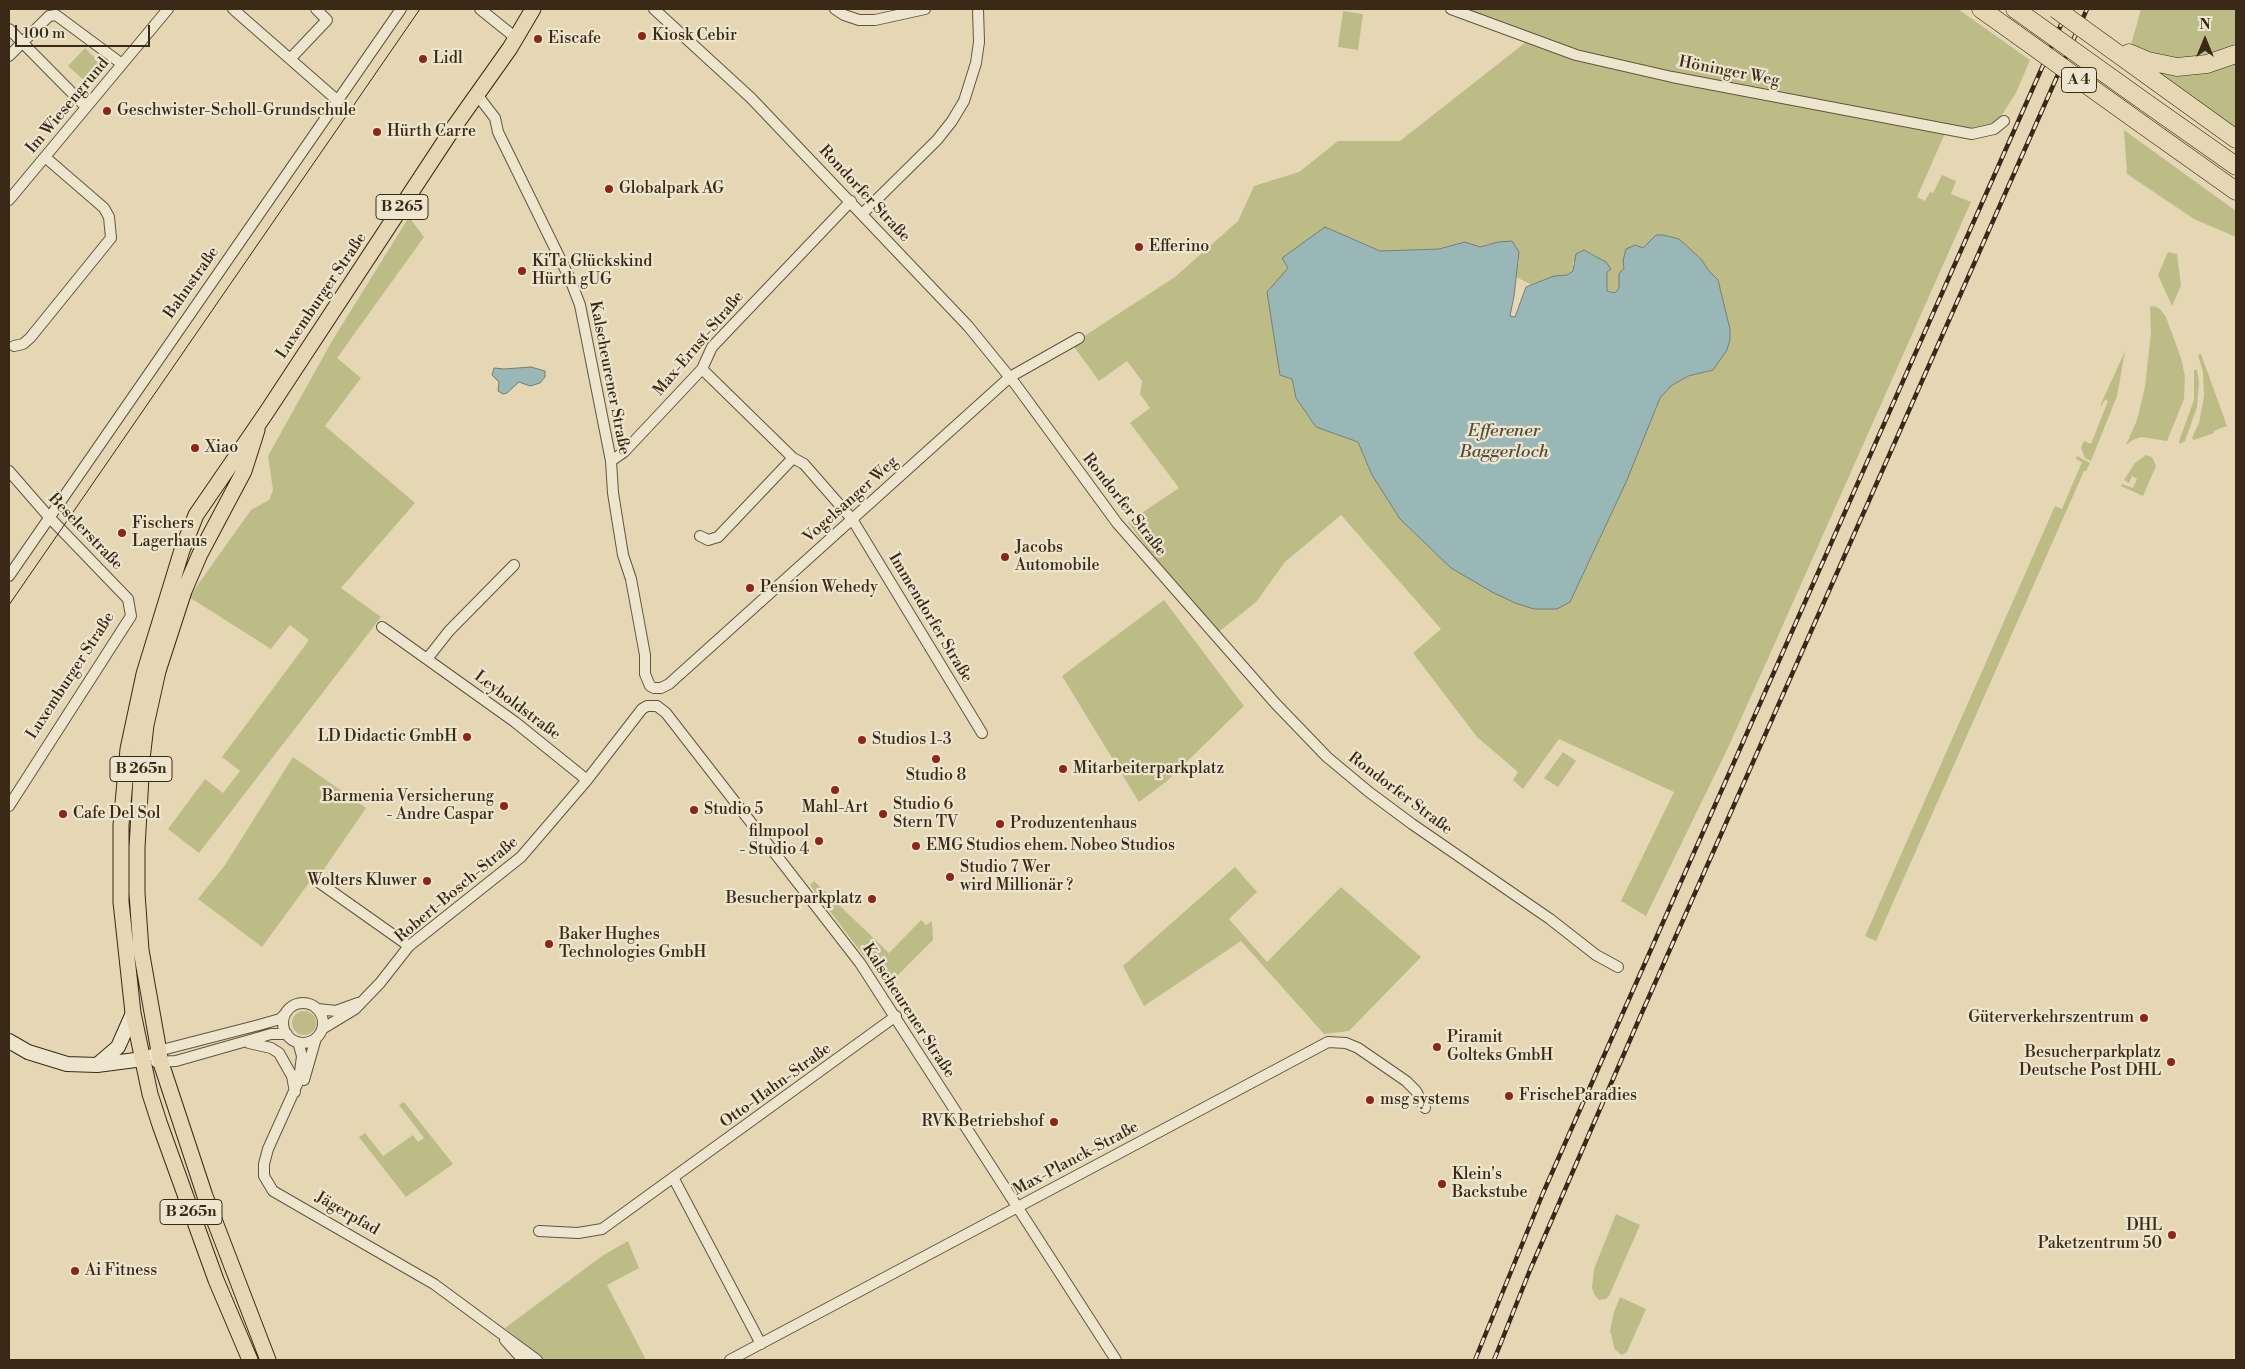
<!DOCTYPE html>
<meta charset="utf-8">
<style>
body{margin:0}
#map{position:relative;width:2245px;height:1369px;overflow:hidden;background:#e5d7b3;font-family:"Libre Bodoni",serif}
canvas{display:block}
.frame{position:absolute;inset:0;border:10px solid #392916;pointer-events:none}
.north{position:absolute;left:2180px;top:15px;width:50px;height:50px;-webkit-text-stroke:4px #eee5ce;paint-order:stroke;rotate:0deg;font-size:14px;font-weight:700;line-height:20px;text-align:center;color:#392916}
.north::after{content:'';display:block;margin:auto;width:18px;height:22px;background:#392916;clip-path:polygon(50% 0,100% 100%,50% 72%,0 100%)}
.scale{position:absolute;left:15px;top:25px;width:135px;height:22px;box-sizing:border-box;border:2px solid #392916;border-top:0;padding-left:6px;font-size:15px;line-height:18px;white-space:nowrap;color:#392916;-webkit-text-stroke:4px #eee5ce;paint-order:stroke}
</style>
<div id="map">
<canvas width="2245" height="1369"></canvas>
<div class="frame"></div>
<div class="north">N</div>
<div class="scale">100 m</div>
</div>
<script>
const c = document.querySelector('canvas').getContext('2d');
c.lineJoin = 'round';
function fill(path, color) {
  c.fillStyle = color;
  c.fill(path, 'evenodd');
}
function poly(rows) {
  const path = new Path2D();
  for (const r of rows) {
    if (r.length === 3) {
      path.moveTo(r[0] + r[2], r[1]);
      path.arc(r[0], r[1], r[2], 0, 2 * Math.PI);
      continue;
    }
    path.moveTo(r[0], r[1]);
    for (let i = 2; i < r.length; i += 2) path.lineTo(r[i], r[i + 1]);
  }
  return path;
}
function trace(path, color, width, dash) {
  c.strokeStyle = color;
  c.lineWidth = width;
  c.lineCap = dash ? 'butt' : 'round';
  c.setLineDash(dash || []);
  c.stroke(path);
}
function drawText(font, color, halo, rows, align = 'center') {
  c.font = font + ' "Libre Bodoni",serif';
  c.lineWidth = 4.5;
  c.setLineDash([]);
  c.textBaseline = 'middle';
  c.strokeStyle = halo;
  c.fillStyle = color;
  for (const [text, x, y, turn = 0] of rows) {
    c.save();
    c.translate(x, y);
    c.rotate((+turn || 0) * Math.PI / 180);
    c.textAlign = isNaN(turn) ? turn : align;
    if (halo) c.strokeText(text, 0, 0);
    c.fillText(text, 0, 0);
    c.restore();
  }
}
fill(poly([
 [1460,9,1958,9,2030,60,2016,93,2000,118,1988,126,1973,130,1731,85,1577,51],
 [2141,9,2236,9,2236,47,2211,56,2181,59,2150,53,2131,45],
 [1343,11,1363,14,1358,50,1338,47],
 [1526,42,1569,56,1946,131,1917,197,1925,201,1930,192,1933,193,1942,175,1956,181,1951,194,1971,202,1766,663,1726,752,1646,916,1621,901,1674,792,1559,739,1523,789,1513,780,1518,772,1477,737,1413,653,1441,629,1341,515,1285,562,1256,602,1216,634,1172,583,1128,522,1179,488,1130,423,1150,408,1140,394,1142,381,1127,361,1099,381,1072,344,1175,277,1238,221,1254,186,1299,172,1338,141,1400,141],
 [1326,227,1380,251,1439,249,1465,242,1480,247,1498,242,1519,260,1516,277,1534,286,1554,276,1567,275,1573,271,1573,262,1591,253,1606,262,1607,291,1615,293,1619,288,1619,274,1624,268,1623,261,1626,249,1643,248,1656,235,1679,239,1701,259,1709,272,1718,280,1730,329,1713,370,1688,376,1671,386,1660,398,1627,480,1570,602,1515,603,1451,568,1400,519,1372,475,1358,442,1316,427,1296,398,1292,379,1280,375,1267,292],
 [85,48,103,66,87,83,68,66],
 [2236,62,2236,130,2153,70],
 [2124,130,2236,211,2236,237,2194,219,2127,174],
 [409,217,424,237,337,358,361,378,325,426,415,503,341,588,381,617,199,853,168,829,205,779,223,793,240,771,222,757,309,640,290,625,271,649,189,597,251,510,269,500,273,490,268,456,332,341],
 [2168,252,2177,254,2181,286,2172,306,2158,275],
 [2154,306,2160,309,2166,317,2181,358,2185,376,2184,399,2167,441,2141,437,2133,440,2126,445,2137,420,2145,387,2151,332,2150,307],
 [2125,351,2117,396,2091,461,2085,458,2081,448,2084,441,2091,444,2108,401,2105,400,2101,406,2100,406],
 [2201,354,2227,426,2214,431,2214,433,2194,440,2192,438,2199,423,2204,396,2203,372,2198,355],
 [2194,370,2197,370,2199,382,2197,407,2185,441,2180,444,2179,441,2194,400],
 [2146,455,2152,457,2156,466,2143,496,2121,486,2122,484,2133,488,2137,479,2132,476,2129,483,2124,480,2135,463],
 [2077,456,2090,463,2086,471,2084,471,1876,941,1865,936,2055,506,2062,509,2082,462,2076,459],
 [1164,600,1244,706,1167,781,1139,802,1062,676],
 [1563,752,1576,761,1558,787,1544,778],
 [293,757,366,808,320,875,316,873,262,947,198,899,225,865],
 [1235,867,1257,892,1229,919,1267,962,1341,887,1421,957,1349,1031,1324,1034,1241,941,1144,1006,1123,966],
 [814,881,889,953,921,920,926,925,932,921,933,940,887,986,810,885],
 [304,1023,12],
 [404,1102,453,1164,406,1197,359,1137,365,1133,383,1156,413,1135,418,1142,424,1138,399,1105],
 [1616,1214,1640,1225,1609,1296,1606,1299,1599,1300,1594,1294,1592,1288,1594,1269],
 [628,1241,639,1268,607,1285,646,1360,543,1360,505,1328,602,1256],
 [1620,1297,1646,1309,1627,1352,1622,1355,1615,1350,1610,1331,1614,1312]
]), '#bdbc87');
const water = poly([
 [1325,227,1380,251,1439,249,1465,242,1480,247,1498,242,1512,241,1519,252,1514,296,1510,316,1515,317,1526,287,1554,276,1567,275,1573,271,1576,254,1584,250,1606,262,1611,269,1607,272,1607,291,1615,293,1619,288,1619,274,1624,268,1623,261,1626,249,1635,245,1643,248,1656,235,1663,235,1679,239,1701,259,1709,271,1718,280,1730,329,1730,339,1727,350,1713,370,1688,376,1671,386,1660,398,1627,480,1570,602,1557,609,1534,609,1515,603,1492,592,1451,568,1400,519,1372,475,1358,442,1316,427,1296,398,1292,379,1280,375,1267,292,1288,268,1282,258,1325,227],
 [531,367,545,371,545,377,540,383,530,386,519,382,507,393,503,394,498,391,499,382,492,375,494,368,504,369,531,367]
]);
fill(water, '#99b7b7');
trace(water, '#737e77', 1);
const street = poly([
 [233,9,338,101],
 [480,9,516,38],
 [654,9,751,98,968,326,1016,385,1117,523,1275,703,1327,757,1369,792,1412,824,1550,919,1596,955,1618,967],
 [835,9,844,15,859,20,875,20,925,9],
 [1451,9,1576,55,1672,77,1972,134,1994,129,2004,121],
 [9,29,86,107],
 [9,56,49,16,56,15,122,64],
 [290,59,327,20,316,9],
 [478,96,495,118,498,132,570,279,580,305,611,461,613,493,623,555,631,579,645,655,645,674,650,686,654,688,661,688,669,684,1010,377,1079,338],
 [9,200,168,9],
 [862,214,937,140,952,121,964,101,976,63,979,42,978,9],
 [14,346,23,344,30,338,111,238,109,217,104,208,45,157],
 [702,369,793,458,804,464,852,519,982,733],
 [611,461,624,452,702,369,712,347,851,201],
 [9,471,49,517,128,599,131,616,9,806],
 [700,536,708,540,718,537,793,458],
 [9,576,401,9],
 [382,627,515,722,587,780],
 [427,659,449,631,514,565],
 [317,881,409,946],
 [303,1023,20],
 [318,1009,336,1011,358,1003],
 [322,1029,355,1009,380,983,409,946,521,857,587,780,642,709,647,706,657,706,666,713,860,963,1116,1360],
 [298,1042,302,1056,299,1080,268,1149,264,1164,264,1176,273,1191,434,1284,537,1360],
 [249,1043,271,1048,279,1053,292,1076,295,1092],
 [143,1059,158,1051,259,1025,280,1019,285,1014],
 [156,1062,176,1061,271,1034,287,1034],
 [304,1080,316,1038],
 [674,1179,761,1344],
 [539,1231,578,1233,602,1229,896,1016],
 [505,1340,523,1360],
 [730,1360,1328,1042,1346,1043,1358,1048,1406,1081,1416,1091,1425,1108]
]);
const secondary = poly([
 [9,1041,28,1052,67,1064,97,1065,143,1059],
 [97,1065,118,1047,133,1013]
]);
const primary = poly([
 [257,430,244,471,200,554,184,591,158,671,146,725,142,759,137,848,137,893,141,950,161,1063,205,1196,268,1360],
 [250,1360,216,1280,160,1125,150,1094,133,1013,121,902,121,825,128,749,144,674,182,550,196,515,266,413,454,127,510,48,533,9]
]);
const highway = poly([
 [1981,9,2016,34],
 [2015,9,2036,24],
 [2082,28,2236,139],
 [2129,53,2148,61,2177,67,2207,64,2236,54],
 [2145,102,2236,166],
 [2143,125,2236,191]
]);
trace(street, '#64543d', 12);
trace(secondary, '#392916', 16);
trace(primary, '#392916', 17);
trace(highway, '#392916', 19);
trace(street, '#eee5ce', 10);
trace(secondary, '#eee5ce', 14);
trace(primary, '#e5d7b3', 15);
trace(highway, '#e5d7b3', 18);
trace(poly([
 [9,605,420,9]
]), '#392916', 1);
const rail = poly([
 [1475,1360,1543,1193,2068,9],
 [1494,1360,1530,1270,1640,1017,2087,9]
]);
trace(rail, '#392916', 4.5);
trace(rail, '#eee5ce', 2.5, [8]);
const highwayBridge = poly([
 [2056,9,2082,28],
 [2036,24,2145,102],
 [2016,34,2143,125]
]);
trace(highwayBridge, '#392916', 19, []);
trace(highwayBridge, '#e5d7b3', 18);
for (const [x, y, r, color] of [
 [642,36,5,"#8f2418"],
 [538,39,5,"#8f2418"],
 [423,59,5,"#8f2418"],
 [107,111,5,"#8f2418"],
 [377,132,5,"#8f2418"],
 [609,189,5,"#8f2418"],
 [1139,247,5,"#8f2418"],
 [522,271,5,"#8f2418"],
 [195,448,5,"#8f2418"],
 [122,533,5,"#8f2418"],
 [1005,557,5,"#8f2418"],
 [750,588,5,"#8f2418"],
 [467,737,5,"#8f2418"],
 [862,740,5,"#8f2418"],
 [936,759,5,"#8f2418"],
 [1063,769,5,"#8f2418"],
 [835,790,5,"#8f2418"],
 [504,806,5,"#8f2418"],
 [694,810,5,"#8f2418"],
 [63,814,5,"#8f2418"],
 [883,814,5,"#8f2418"],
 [1000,824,5,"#8f2418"],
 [819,841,5,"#8f2418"],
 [916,846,5,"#8f2418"],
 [950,877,5,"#8f2418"],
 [427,881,5,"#8f2418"],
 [872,899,5,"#8f2418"],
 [549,944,5,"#8f2418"],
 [2144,1018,5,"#8f2418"],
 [1437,1047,5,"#8f2418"],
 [2171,1062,5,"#8f2418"],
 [1509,1096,5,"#8f2418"],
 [1370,1100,5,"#8f2418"],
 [1054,1122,5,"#8f2418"],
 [1442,1184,5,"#8f2418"],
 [2172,1235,5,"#8f2418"],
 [75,1271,5,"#8f2418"]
]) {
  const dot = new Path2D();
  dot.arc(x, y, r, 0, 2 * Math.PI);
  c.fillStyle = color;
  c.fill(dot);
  trace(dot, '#eee5ce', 2);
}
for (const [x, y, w] of [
 [2079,80,35],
 [402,207,52],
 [141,769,62],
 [191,1212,62]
]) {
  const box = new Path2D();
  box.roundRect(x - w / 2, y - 12.5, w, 25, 4);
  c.fillStyle = '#eee5ce';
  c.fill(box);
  trace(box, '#392916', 1);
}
drawText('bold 15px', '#392916', null, [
 ["A 4",2079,80],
 ["B 265",402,207],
 ["B 265n",141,769],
 ["B 265n",191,1212]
]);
drawText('16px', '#392916', '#eee5ce', [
 ["Kiosk Cebir",652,36],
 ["Eiscafe",548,39],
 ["Lidl",433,59],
 ["Geschwister-Scholl-Grundschule",117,111],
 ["Hürth Carre",387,132],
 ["Globalpark AG",619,189],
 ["Efferino",1149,247],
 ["KiTa Glückskind",532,262],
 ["Hürth gUG",532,280],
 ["Xiao",205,448],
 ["Fischers",132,524],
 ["Lagerhaus",132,542],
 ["Jacobs",1015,548],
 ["Automobile",1015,566],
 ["Pension Wehedy",760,588],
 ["LD Didactic GmbH",457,737,"right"],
 ["Studios 1-3",872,740],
 ["Mitarbeiterparkplatz",1073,769],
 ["Studio 8",936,776,"center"],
 ["Barmenia Versicherung",494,797,"right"],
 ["- Andre Caspar",494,815,"right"],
 ["Studio 6",893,805],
 ["Stern TV",893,823],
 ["Mahl-Art",835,808,"center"],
 ["Studio 5",704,810],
 ["Cafe Del Sol",73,814],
 ["Produzentenhaus",1010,824],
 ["filmpool",809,832,"right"],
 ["- Studio 4",809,850,"right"],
 ["EMG Studios ehem. Nobeo Studios",926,846],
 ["Studio 7 Wer",960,868],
 ["wird Millionär ?",960,886],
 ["Wolters Kluwer",417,881,"right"],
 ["Besucherparkplatz",862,899,"right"],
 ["Baker Hughes",559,935],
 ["Technologies GmbH",559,953],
 ["Güterverkehrszentrum",2134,1018,"right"],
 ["Piramit",1447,1038],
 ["Golteks GmbH",1447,1056],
 ["Besucherparkplatz",2161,1053,"right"],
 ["Deutsche Post DHL",2161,1071,"right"],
 ["FrischeParadies",1519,1096],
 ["msg systems",1380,1100],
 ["RVK Betriebshof",1044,1122,"right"],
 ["Klein's",1452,1175],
 ["Backstube",1452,1193],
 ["DHL",2162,1226,"right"],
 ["Paketzentrum 50",2162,1244,"right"],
 ["Ai Fitness",85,1271]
], 'left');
drawText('16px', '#392916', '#eee5ce', [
 ["Höninger Weg",1729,72,11],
 ["Im Wiesengrund",68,106,-50],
 ["Rondorfer Straße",864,194,47],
 ["Bahnstraße",192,283,-55],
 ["Luxemburger Straße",322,296,-56],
 ["Max-Ernst-Straße",699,344,-50],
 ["Kalscheurener Straße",609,378,79],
 ["Vogelsanger Weg",851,500,-42],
 ["Rondorfer Straße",1124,505,52],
 ["Beselerstraße",85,532,46],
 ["Immendorfer Straße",930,618,59],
 ["Luxemburger Straße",71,676,-57],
 ["Leyboldstraße",517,706,37],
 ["Rondorfer Straße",1400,794,37],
 ["Robert-Bosch-Straße",457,890,-40],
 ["Kalscheurener Straße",908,1011,57],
 ["Otto-Hahn-Straße",776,1086,-36],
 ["Max-Planck-Straße",1076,1159,-28],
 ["Jägerpfad",347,1214,30]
]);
drawText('italic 18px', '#514c3e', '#eee5ce', [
 ["Efferener",1504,432],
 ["Baggerloch",1504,453]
]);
</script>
